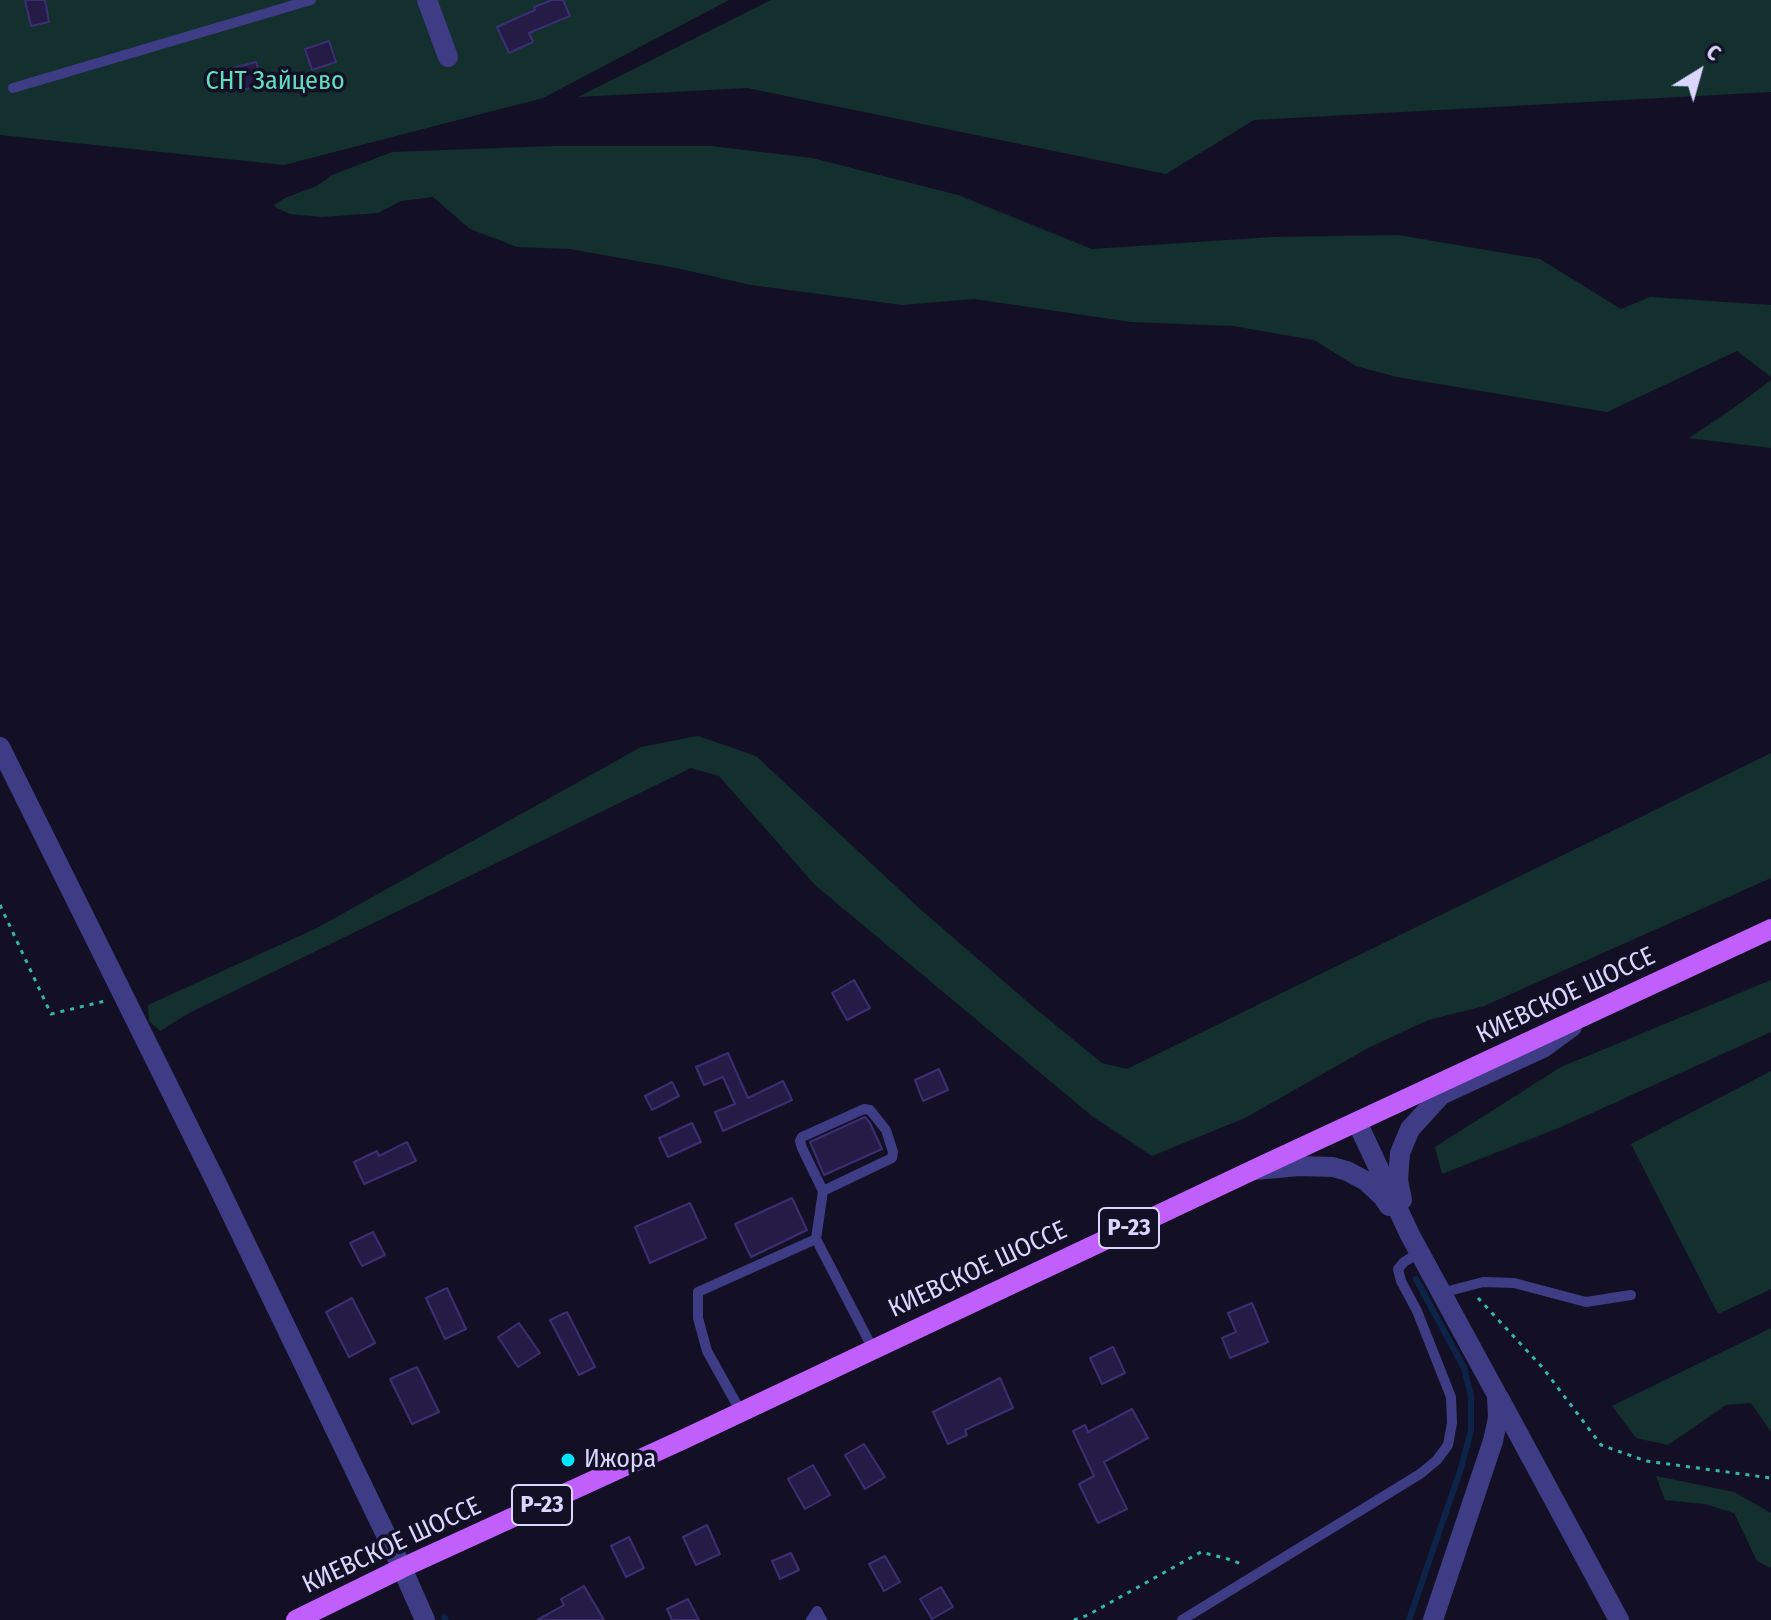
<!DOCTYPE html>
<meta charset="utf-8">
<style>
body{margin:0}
#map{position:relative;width:1771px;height:1620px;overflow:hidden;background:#131026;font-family:"Fira Sans Condensed",sans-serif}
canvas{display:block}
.north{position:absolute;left:1659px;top:32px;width:80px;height:80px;-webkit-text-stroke:6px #131026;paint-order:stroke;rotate:37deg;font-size:22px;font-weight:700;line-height:32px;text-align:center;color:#dad6fe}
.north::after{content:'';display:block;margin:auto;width:28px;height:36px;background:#dad6fe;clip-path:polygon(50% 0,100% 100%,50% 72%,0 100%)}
</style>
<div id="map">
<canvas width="1771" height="1620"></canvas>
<div class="north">С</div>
</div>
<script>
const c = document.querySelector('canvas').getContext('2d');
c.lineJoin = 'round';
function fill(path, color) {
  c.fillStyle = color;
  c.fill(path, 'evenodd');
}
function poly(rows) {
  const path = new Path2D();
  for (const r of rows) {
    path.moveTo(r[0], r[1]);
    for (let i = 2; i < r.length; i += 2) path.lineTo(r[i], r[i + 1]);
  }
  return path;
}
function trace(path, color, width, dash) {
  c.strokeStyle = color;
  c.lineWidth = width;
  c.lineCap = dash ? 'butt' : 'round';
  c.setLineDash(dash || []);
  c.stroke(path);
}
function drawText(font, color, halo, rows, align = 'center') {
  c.font = font + ' "Fira Sans Condensed",sans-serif';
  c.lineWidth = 7;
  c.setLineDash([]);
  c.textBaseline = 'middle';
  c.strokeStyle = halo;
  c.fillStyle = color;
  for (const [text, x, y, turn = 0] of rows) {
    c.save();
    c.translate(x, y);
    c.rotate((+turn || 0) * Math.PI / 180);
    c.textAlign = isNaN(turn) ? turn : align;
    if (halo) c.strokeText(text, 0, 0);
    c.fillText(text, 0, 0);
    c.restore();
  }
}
fill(poly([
 [0,0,729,0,543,98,284,165,0,135],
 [771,0,1771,0,1771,92,1254,120,1166,174,747,88,578,97],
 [553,146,711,146,812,158,958,195,1092,249,1272,237,1398,235,1540,259,1621,309,1650,297,1771,305,1771,377,1737,351,1607,412,1397,377,1356,366,1314,340,1233,326,1131,322,974,299,902,305,751,285,676,268,570,249,517,247,470,229,433,197,401,201,378,213,322,217,290,214,275,207,274,205,285,198,317,186,332,175,392,152],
 [1771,380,1771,448,1689,438,1735,407],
 [698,736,756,756,920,909,1037,1010,1102,1063,1127,1069,1771,753,1771,878,1484,1006,1428,1020,1368,1048,1245,1118,1152,1156,1092,1116,815,885,719,776,691,768,189,1013,160,1031,149,1021,148,1005,317,928,641,747],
 [1771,980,1771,1032,1561,1127,1442,1174,1435,1147,1561,1067],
 [1771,1071,1771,1289,1718,1314,1631,1144],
 [1771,1328,1771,1432,1751,1403,1726,1405,1668,1445,1636,1438,1612,1406],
 [1656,1476,1734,1492,1771,1513,1771,1568,1757,1561,1734,1513,1705,1504,1665,1500]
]), '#13302f');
trace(poly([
 [444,1617,446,1620],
 [1409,1620,1461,1468,1471,1431,1471,1396,1464,1368,1416,1279]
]), '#0d2348', 6);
const building = poly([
 [25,0,45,0,49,22,31,26,25,0],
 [552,0,563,0,570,16,529,33,533,42,509,53,497,27,535,10,534,7,552,0],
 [329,41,336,62,312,70,305,49,329,41],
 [256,62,263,84,240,91,233,68,256,62],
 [854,980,870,1008,847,1020,832,993,854,980],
 [728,1053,748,1098,783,1081,792,1100,723,1131,715,1112,735,1104,723,1077,704,1085,696,1067,728,1053],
 [939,1069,948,1090,923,1101,915,1080,939,1069],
 [672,1082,679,1096,652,1110,645,1096,672,1082],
 [865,1117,870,1123,882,1149,824,1175,810,1142,865,1117],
 [692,1123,701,1142,668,1157,659,1138,692,1123],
 [407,1142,416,1161,364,1184,354,1162,377,1151,379,1156,407,1142],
 [792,1198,807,1230,751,1257,735,1224,792,1198],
 [690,1203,706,1238,650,1263,635,1227,690,1203],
 [373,1232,385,1255,362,1266,350,1243,373,1232],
 [447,1288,466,1329,445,1339,426,1298,447,1288],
 [352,1298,375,1343,349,1357,326,1312,352,1298],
 [1252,1303,1268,1342,1230,1358,1222,1338,1236,1332,1228,1313,1252,1303],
 [567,1312,595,1367,579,1375,550,1320,567,1312],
 [519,1323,540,1353,518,1367,498,1337,519,1323],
 [1113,1347,1125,1373,1102,1384,1090,1358,1113,1347],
 [417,1367,439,1412,412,1424,390,1379,417,1367],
 [1000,1378,1013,1408,965,1430,967,1435,948,1444,933,1412,1000,1378],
 [1132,1409,1148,1438,1104,1462,1127,1509,1098,1523,1079,1484,1094,1476,1073,1431,1085,1425,1088,1432,1132,1409],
 [864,1444,885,1477,865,1489,845,1455,864,1444],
 [813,1465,830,1495,805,1509,788,1479,813,1465],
 [707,1525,720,1554,696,1565,683,1537,707,1525],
 [629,1537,644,1568,626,1577,611,1546,629,1537],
 [791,1553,799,1570,780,1579,772,1561,791,1553],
 [885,1556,900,1582,884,1591,869,1564,885,1556],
 [584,1586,604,1620,537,1620,564,1605,561,1599,584,1586],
 [941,1587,953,1607,932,1619,920,1599,941,1587],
 [688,1599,699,1620,672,1620,667,1609,688,1599]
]);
fill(building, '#241c47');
trace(building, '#3b2f72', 2);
trace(poly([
 [0,905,51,1014,105,1001],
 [1478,1298,1543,1368,1601,1445,1646,1461,1771,1478],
 [1074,1620,1088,1615,1201,1552,1232,1560,1243,1565]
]), '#32b6ad', 3, [4, 6]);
trace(poly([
 [13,88,311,0],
 [816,1239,873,1349],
 [1441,1293,1483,1282,1514,1283,1586,1302,1631,1295],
 [741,1412,707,1351,698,1318,698,1292,816,1239,823,1191,892,1158,893,1152,886,1130,870,1110,864,1109,802,1137,800,1141,802,1148,823,1191],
 [811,1620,817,1611,822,1620],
 [1182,1620,1420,1474,1437,1460,1448,1445,1452,1423,1451,1397,1417,1311,1401,1281,1398,1269,1404,1262,1420,1252]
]), '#3e3c84', 10);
trace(poly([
 [427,0,448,57],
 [0,747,216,1182,402,1568,425,1620],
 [1357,1122,1410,1235,1497,1395,1498,1418,1493,1441,1433,1620],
 [1255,1170,1299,1166,1333,1167,1347,1171,1366,1181,1383,1197,1389,1206],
 [1402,1200,1398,1180,1400,1153,1410,1129,1441,1095,1543,1048,1572,1027],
 [1499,1398,1619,1620]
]), '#3e3c84', 20);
trace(poly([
 [296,1620,402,1568,682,1440,1253,1170,1771,929]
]), '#c05ffc', 20);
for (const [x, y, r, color] of [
 [568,1460,8,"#06e4fa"]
]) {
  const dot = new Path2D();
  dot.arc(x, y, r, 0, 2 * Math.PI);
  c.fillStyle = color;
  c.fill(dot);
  trace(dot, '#131026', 3);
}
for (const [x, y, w] of [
 [1129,1228,60],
 [542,1505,60]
]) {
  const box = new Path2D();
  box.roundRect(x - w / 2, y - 20, w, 40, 6);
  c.fillStyle = '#131026';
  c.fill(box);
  trace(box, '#dad6fe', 2);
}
drawText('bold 24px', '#dad6fe', null, [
 ["Р-23",1129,1228],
 ["Р-23",542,1505]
]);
drawText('26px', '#62debe', '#131026', [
 ["СНТ Зайцево",275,82]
]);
drawText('26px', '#dad6fe', '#131026', [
 ["КИЕВСКОЕ ШОССЕ",1566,996,-25],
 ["КИЕВСКОЕ ШОССЕ",978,1270,-25],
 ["КИЕВСКОЕ ШОССЕ",392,1546,-25]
]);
drawText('26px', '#dad6fe', '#131026', [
 ["Ижора",584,1460]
], 'left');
</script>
